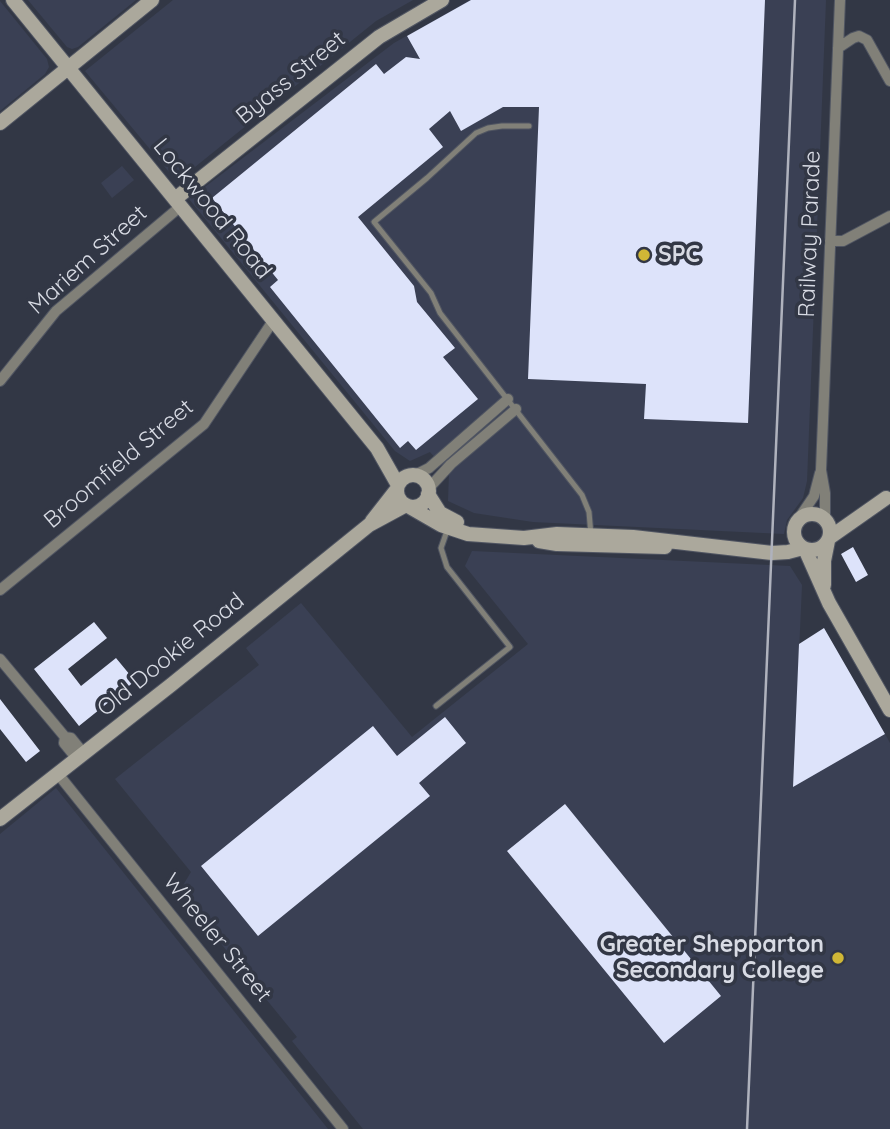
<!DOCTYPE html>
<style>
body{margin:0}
canvas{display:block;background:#323745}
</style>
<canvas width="890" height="1129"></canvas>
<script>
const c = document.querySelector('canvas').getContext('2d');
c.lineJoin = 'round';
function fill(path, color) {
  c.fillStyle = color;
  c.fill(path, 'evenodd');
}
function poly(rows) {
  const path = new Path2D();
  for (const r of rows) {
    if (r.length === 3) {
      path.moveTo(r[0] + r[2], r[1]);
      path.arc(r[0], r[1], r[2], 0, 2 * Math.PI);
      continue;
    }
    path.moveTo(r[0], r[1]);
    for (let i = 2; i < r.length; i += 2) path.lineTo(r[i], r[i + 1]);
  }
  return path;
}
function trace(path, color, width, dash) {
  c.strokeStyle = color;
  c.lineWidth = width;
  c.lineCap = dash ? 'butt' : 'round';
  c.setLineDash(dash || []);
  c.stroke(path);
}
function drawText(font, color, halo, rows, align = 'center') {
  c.font = font + ' Quicksand,sans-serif';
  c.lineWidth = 7;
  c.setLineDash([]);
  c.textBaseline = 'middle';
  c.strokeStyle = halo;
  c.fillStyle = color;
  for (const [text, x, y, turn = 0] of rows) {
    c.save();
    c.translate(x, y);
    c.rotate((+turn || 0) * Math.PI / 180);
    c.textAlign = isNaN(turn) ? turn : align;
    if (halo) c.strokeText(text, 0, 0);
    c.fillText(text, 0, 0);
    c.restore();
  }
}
fill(poly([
 [28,0,136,0,78,47,72,49,67,47],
 [173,0,413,0,376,21,190,171,179,176,169,172,85,71],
 [470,0,826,0,807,481,803,498,787,520,784,534,533,522,474,513,448,501,449,474,430,452,410,461,395,451,189,199,394,43],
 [0,1,47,59,49,67,45,74,0,111],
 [122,166,134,180,112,198,101,183],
 [472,551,790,566,802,585,793,786,885,734,890,743,890,1129,363,1129,292,1041,297,1037,179,892,191,872,115,779,259,665,246,648,301,603,412,737,528,644,465,566],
 [56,788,328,1129,0,1129,0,834]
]), '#3a4054');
fill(poly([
 [471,0,765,0,748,423,644,419,646,384,528,379,539,107,503,107,461,131,450,111,429,129,443,147,358,217,414,286,417,302,455,348,443,357,478,399,416,450,408,441,400,448,270,287,278,280,212,198,376,64,384,74,406,57,420,59,407,36],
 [853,547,868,575,856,582,841,554],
 [94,622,107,638,68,669,81,686,116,658,135,681,79,726,34,669],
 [824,628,885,734,793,787,799,644],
 [0,699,40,751,26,762,0,729],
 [445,717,466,743,419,783,430,796,258,936,201,866,373,726,397,756],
 [565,804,721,996,664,1043,507,851]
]), '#dde3fa');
const lane = poly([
 [529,126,502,126,488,128,476,133,427,178,374,222,431,293,440,313,582,495,589,512,591,535],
 [436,706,510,647,447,567,441,548,448,528]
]);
const street = poly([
 [838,48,853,38,859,36,867,40,890,81],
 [830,241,843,241,890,216],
 [0,381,56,311,181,206],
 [415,475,429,468,508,399],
 [428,489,451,464,516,409],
 [825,519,825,493,821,470,840,0],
 [797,521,814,496,820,473],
 [0,590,204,424,273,321],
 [0,659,65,737,64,743,77,759],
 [65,737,71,738,84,754],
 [58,774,343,1129]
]);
const secondary = poly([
 [13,0,377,448,398,485],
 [0,123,152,0],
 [175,199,379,37,442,0],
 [413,491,16],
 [428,494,440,513,457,522],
 [408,506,441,525,468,534,524,538,557,534,633,537,772,553,788,552,803,548],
 [812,532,18],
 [372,521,397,489],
 [829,538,886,498],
 [539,541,557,544,665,547],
 [805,549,829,603,890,710],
 [824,585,824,561,828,541],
 [0,819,171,685,369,525,406,505]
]);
trace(lane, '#505562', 7);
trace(street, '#505562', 12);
trace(secondary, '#505562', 16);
trace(lane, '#818078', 5);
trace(street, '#818078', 10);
trace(secondary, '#aba89c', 14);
trace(poly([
 [747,1129,795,0]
]), '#afb2bd', 2.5);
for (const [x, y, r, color] of [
 [644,255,7,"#d0b736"],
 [838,958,7,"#d0b736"]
]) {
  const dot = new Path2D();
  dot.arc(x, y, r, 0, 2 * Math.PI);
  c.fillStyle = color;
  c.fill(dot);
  trace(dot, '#323745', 2.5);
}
drawText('23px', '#d8dbe4', '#323745', [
 ["Byass Street",291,78,-39],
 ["Lockwood Road",212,209,51],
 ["Railway Parade",810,234,-88],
 ["Mariem Street",88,260,-42],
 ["Broomfield Street",119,464,-40],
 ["Old Dookie Road",171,655,-39],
 ["Wheeler Street",217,938,51]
]);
drawText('bold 23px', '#d8dbe4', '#323745', [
 ["SPC",658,255],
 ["Greater Shepparton",824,945,"right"],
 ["Secondary College",824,971,"right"]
], 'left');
</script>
